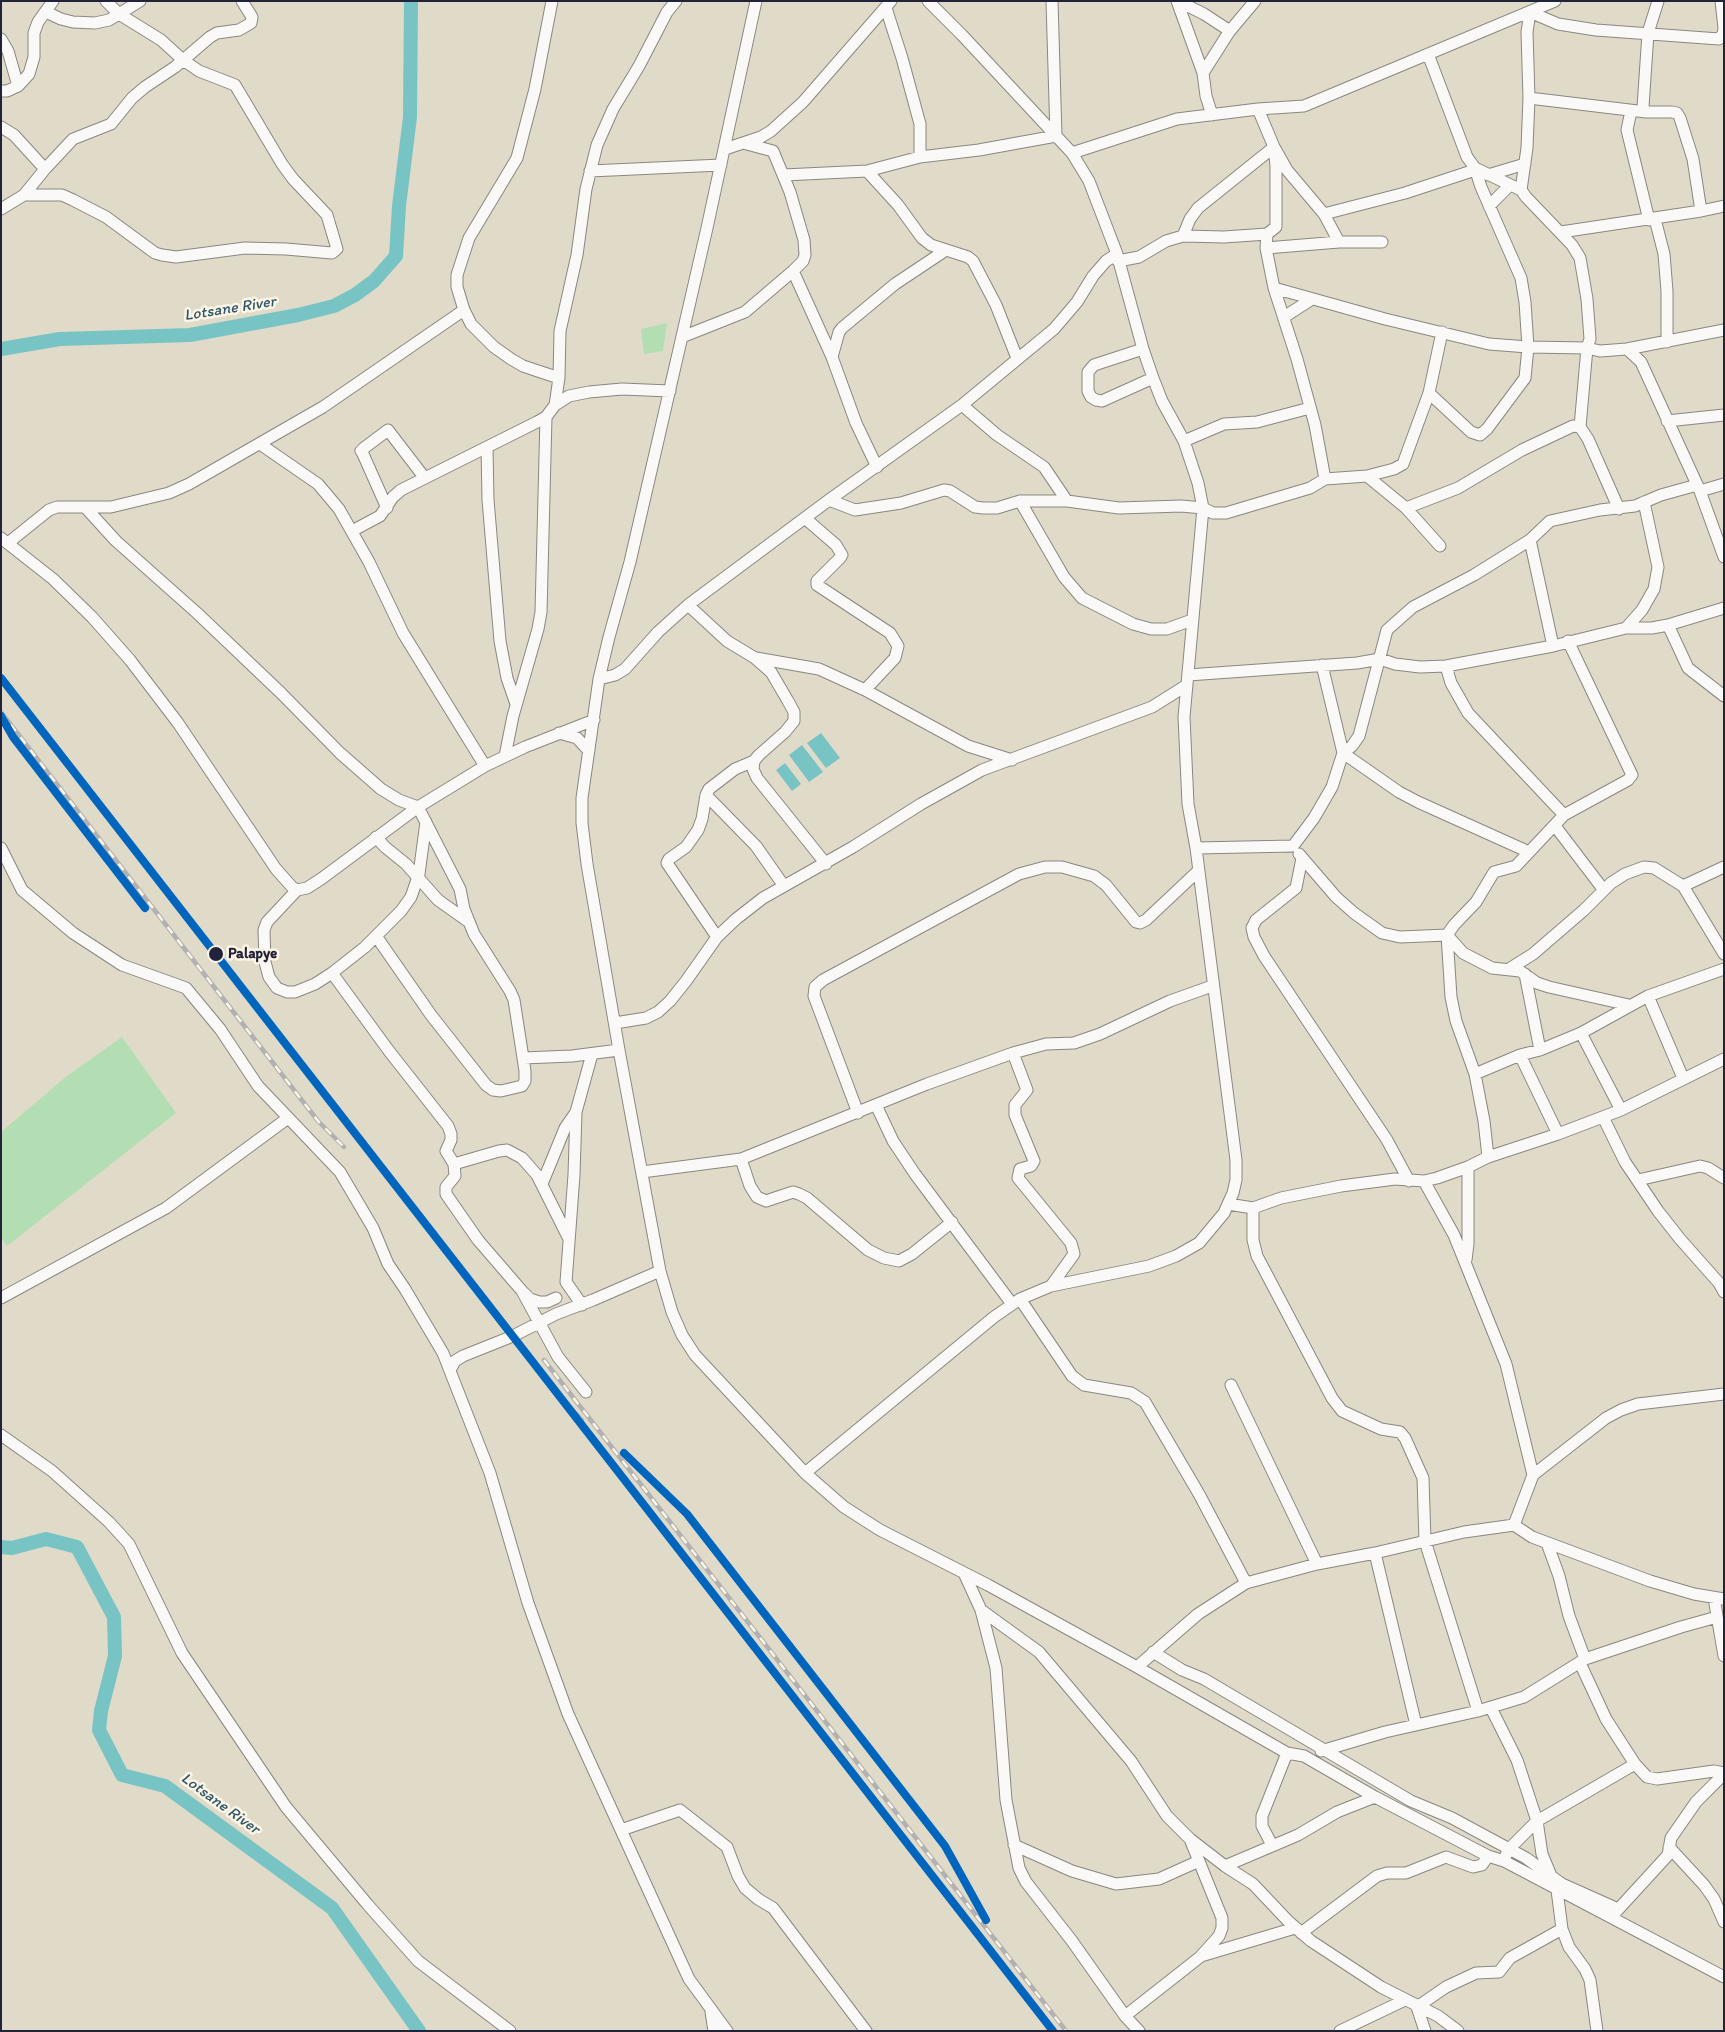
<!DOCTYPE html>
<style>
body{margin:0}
#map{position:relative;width:1725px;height:2032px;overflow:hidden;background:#e0dac8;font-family:Itim,sans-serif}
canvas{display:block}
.frame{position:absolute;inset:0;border:2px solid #22223b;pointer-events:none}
</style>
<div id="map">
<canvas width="1725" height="2032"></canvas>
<div class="frame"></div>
</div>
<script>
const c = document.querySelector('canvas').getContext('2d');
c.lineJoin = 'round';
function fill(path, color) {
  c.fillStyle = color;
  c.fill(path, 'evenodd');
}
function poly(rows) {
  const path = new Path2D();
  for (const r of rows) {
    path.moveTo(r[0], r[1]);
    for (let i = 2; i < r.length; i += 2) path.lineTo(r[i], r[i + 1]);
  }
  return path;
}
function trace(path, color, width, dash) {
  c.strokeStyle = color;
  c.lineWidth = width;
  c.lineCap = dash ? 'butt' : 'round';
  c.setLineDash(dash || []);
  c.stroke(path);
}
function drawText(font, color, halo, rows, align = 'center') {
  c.font = font + ' Itim,sans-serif';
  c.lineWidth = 5;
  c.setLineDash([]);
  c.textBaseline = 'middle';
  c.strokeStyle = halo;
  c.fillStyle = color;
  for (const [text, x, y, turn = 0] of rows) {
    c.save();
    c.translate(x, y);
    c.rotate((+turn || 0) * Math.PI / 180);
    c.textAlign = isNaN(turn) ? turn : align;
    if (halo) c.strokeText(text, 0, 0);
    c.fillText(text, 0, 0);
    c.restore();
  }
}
fill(poly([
 [667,323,663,351,644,354,641,329],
 [122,1037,176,1113,7,1246,1,1237,1,1132,67,1076]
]), '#b3deb3');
fill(poly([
 [821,733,840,758,826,768,807,743],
 [802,745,823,772,809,782,789,755],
 [785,763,801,784,792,791,776,770]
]), '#78c4c4');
trace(poly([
 [1,349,60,339,190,335,298,315,334,306,355,295,374,281,396,256,399,206,410,117,411,1],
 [1,1547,12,1548,46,1539,77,1547,114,1617,115,1656,101,1711,99,1730,122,1775,165,1786,332,1908,419,2031]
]), '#78c4c4', 14);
const minor = poly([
 [552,1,535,89,517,158,469,238,457,275,457,287,464,310,471,324,494,347,511,359,523,366,559,378],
 [756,1,707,228,630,562,609,637,599,679,582,798,582,823,587,864,619,1050,660,1271,672,1312,682,1335,695,1355,805,1473,844,1507,880,1530,988,1585,1137,1667,1287,1753,1304,1756,1375,1797,1488,1856,1504,1861,1724,1977],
 [1177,1,1203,73],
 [1178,1,1204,14,1230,31],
 [1721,1,1724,28,1723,34,1719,39,1596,30,1558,24,1530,12,1527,32,1529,98,1527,148,1521,190,1526,197,1572,245,1580,258,1587,299,1590,339,1587,348,1600,351,1627,349,1641,362,1700,491,1724,557],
 [886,8,902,58,920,124,920,157],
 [46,12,61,19,73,22,95,23,109,20,140,1],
 [1,39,8,51,18,86],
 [1428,54,1467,157,1475,168,1521,190],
 [1,91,7,91,18,86,29,74,34,57,34,33,38,22,53,1],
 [1529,98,1646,112],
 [1631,111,1627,130,1649,220],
 [1212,115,1206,96,1203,73,1229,32,1255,1],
 [1,127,14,135,45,169],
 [725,149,761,137,771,131,803,102,891,1],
 [1072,153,1177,119,1258,109,1304,106,1555,1],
 [590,171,721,165],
 [867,171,898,205,922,238,931,245,968,257,973,261,996,305,1017,358],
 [784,175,867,171,920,157,979,150,1056,136,1052,1],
 [1488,175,1525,164],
 [24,195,62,195,73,200,106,217,155,253,162,255,176,257,245,248,286,249,332,253,337,249,327,215,293,179,282,164,235,85,199,71,183,60,161,40,119,14,106,1],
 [1489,206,1510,185],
 [1,209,24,195,45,169,73,139,111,124,132,98,145,87,175,67,210,37,217,33,239,30,251,23,252,17,242,1],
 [1701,211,1724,206],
 [1324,214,1405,193,1475,170],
 [1655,219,1664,254,1667,291,1667,342],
 [1561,232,1701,211,1693,159,1680,118,1677,113,1672,112,1646,112,1643,107,1648,33,1658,1],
 [1267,234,1266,248,1274,288,1297,359,1315,425,1325,479],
 [1183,236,1224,237,1267,234,1276,227,1276,166,1274,147,1258,109],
 [1266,248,1339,242,1382,242],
 [1118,261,1139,257,1166,241,1183,236,1190,219,1198,208,1274,147,1287,170,1324,214,1339,242],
 [793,271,832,357,856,423,877,467],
 [1274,288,1385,319,1489,344,1528,347,1587,348,1580,427],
 [1284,317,1312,299],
 [682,337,745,312,793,271,803,261,805,255,804,240,790,192,773,151,743,143],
 [1143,349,1094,365,1088,372,1088,391,1091,397,1096,400,1102,401,1153,378],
 [1627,349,1724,330],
 [832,357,839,332,842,328,895,284,946,250],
 [1429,393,1471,432,1480,435,1487,429,1525,378,1528,347,1525,302,1521,278,1481,187,1475,168],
 [555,405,559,378,560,331,577,255,586,189,597,145,613,109,639,66,667,12,676,1],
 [962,405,997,435,1044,467,1067,501],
 [1667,421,1724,415],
 [1184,441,1224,424,1257,422,1310,408],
 [260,444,318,484,339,509,369,562,403,633,485,766],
 [487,447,488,500,500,641,507,678,516,704],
 [1367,476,1406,508,1440,546],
 [1700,491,1724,484],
 [829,500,855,510,901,503,944,490,950,491,975,507,983,508,997,508,1020,501,1067,501,1119,508,1181,506,1203,508,1213,513,1226,513,1310,488,1325,479,1367,476,1394,469,1403,464,1429,393,1442,332],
 [1020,501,1064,577,1082,598,1133,624,1151,629,1167,629,1192,620],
 [85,507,116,541,197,613,281,693,340,753,381,789,399,800,418,807,460,889,464,909,474,934,510,991,514,1000,525,1071,525,1081,522,1086,501,1091,493,1090,486,1085,431,1015,376,936],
 [387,508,363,454,361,451,364,448,388,430,424,477],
 [1406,508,1458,488,1522,450,1573,426,1580,427,1588,439,1619,509],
 [806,519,836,545,842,555,840,558,817,581,817,585,890,633,898,646,895,658,865,690],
 [352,531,380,516,393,497,401,490,537,422,546,417,555,405,569,396,589,392,622,389,670,391],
 [1,538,53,579,92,617,130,660,178,723,276,869,292,887,297,890,307,888,321,879,418,807,485,766,525,747,594,720],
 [1530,540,1553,646],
 [8,543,49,510,57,507,111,507,169,493,189,484,323,407,464,310],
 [688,605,727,641,755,658,771,672,788,701,794,712,794,721,785,732,759,755,754,761,753,769,757,778,826,864],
 [1668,625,1688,668,1724,696],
 [1626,628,1642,610,1654,589,1658,567,1644,502],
 [756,658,819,669,865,690,968,746,1012,760],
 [1188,675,1357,663,1380,659,1395,664,1420,667,1446,666],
 [599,679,615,675,625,669,658,632,688,605,829,500,962,405,1054,329,1077,302,1093,276,1106,261,1117,254],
 [559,733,577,738,589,751],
 [505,756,513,716,538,629,541,612,546,417],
 [706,795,756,846,784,886],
 [1564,815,1468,713,1451,683,1446,666,1553,646,1626,628,1652,628,1668,625,1724,608],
 [1555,826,1603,889],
 [376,837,385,847,406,864,438,900,469,922],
 [1,848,22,890,73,933,122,965,186,988,220,1029,258,1086,340,1172,373,1228,388,1264,405,1289,443,1353,490,1473,528,1603,568,1714,689,1979,727,2031],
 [1196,848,1293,846,1314,818,1332,787,1343,753,1322,665],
 [1529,852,1418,802,1399,792,1343,753,1352,746,1359,736,1387,630,1413,607,1474,575,1530,540,1550,521,1600,510,1635,506,1661,495,1697,485],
 [1299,854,1336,897,1354,913,1382,933,1400,937,1447,935],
 [1302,858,1296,888,1256,920,1252,928,1254,937,1264,956,1387,1140,1409,1181],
 [1683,886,1724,867],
 [297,890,267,922,264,930,265,962,269,977,277,988,287,992,295,992,315,984,332,973,365,947,401,911,411,897,419,874,426,822],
 [1447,935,1463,953,1492,968,1520,971,1537,983,1549,987,1629,1005],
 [717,937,667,863,669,859,686,847,698,830,702,819,706,795,709,789,735,769,754,761],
 [1509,969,1533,954,1584,910,1611,883,1625,874,1644,867,1654,868,1683,886,1724,954],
 [332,973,389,1051,448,1126,451,1134,451,1140,446,1151,454,1164,455,1176,446,1187,446,1194,478,1240,522,1291,558,1357,586,1392],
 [1525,974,1540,1050],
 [1648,996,1683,1078],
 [615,1023,646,1018,658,1012,670,1001,686,981,717,937,736,919,763,898,853,847,921,804,982,770,1152,707,1187,685],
 [1581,1033,1621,1110],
 [1013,1053,1027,1090,1015,1105,1015,1115,1034,1161,1031,1166,1020,1169,1018,1178,1071,1243,1074,1254,1051,1286],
 [1520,1055,1558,1134],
 [523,1058,572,1056,619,1050],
 [1475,1074,1520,1055,1540,1050,1581,1033,1648,996,1724,969],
 [876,1105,893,1141,915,1174,1012,1304],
 [858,1113,814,996,815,987,823,980,1019,874,1045,867,1062,867,1094,876,1106,885,1136,922,1140,923,1146,920,1197,872],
 [1603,1117,1625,1162,1658,1211,1680,1239,1719,1283,1724,1292],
 [1488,1157,1484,1121,1475,1074,1456,1021,1451,997,1447,935,1454,925,1476,902,1494,872,1516,866,1564,815,1628,780,1632,775,1568,641],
 [741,1159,750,1186,757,1197,766,1201,793,1192,799,1194,807,1198,868,1250,884,1258,899,1261,912,1254,952,1222],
 [454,1164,499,1151,507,1150,522,1158,537,1175,568,1237],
 [642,1172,741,1159,927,1084,1013,1053,1046,1044,1074,1043,1100,1034,1170,1001,1212,986],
 [1638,1180,1700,1166,1708,1168,1724,1178],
 [1424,1181,1454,1235,1506,1364,1533,1475],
 [542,1184,565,1128,576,1112],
 [1228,1204,1253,1208,1281,1198,1341,1186,1395,1179,1424,1181,1437,1178,1468,1167,1488,1157,1558,1134,1621,1110,1724,1059],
 [1253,1208,1253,1240,1257,1256,1332,1398,1342,1411,1381,1429,1400,1432,1405,1438,1423,1478,1425,1541,1478,1711],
 [1466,1260,1468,1244,1468,1167],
 [524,1293,530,1299,539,1302,547,1302,556,1298],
 [1,1298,166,1208,288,1118],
 [1020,1299,1072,1376,1084,1385,1131,1393,1145,1402,1199,1494,1246,1583],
 [582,1305,566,1282,574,1175,576,1112,592,1054],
 [450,1370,455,1361,463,1356,513,1336,556,1314,593,1300,660,1271],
 [1231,1385,1317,1564],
 [1,1435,52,1471,109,1522,129,1544,182,1653,286,1807,368,1905,418,1961,510,2031],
 [805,1473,994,1317,1020,1299,1051,1286,1149,1266,1176,1256,1199,1243,1224,1213,1233,1193,1236,1180,1236,1160,1196,848,1188,804,1184,717,1203,508,1198,483,1184,441,1162,401,1153,378,1143,349,1117,254,1089,181,1072,153,962,35,928,1],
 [1514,1525,1532,1537,1650,1581,1694,1594,1724,1599],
 [1547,1543,1559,1576,1569,1616,1585,1659],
 [1375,1553,1416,1725],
 [964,1573,981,1610,996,1668,1006,1800,1019,1868,1026,1882,1072,1941,1125,2016,1139,2031],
 [1714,1598,1724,1656],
 [981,1610,1039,1652,1131,1761,1167,1816,1190,1839,1225,1866,1253,1884,1289,1922,1311,1941,1381,1987,1438,2016,1458,2031],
 [1153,1652,1182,1670,1204,1679,1411,1801,1452,1818,1526,1858,1562,1884,1618,1909],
 [1580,1663,1606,1719,1635,1764,1647,1777,1657,1779,1714,1771,1724,1773],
 [1137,1667,1198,1614,1246,1583,1317,1564,1375,1553,1464,1532,1514,1525,1533,1475,1606,1418,1621,1410,1638,1404,1724,1394],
 [1491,1708,1517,1760,1537,1821,1542,1854,1557,1890,1562,1929,1569,1947,1585,1969,1590,1980,1597,2031],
 [1321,1751,1385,1732,1478,1711,1524,1697,1585,1659,1681,1627,1717,1617],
 [621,1830,680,1810,727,1847,738,1876,745,1888,758,1899,773,1908,866,2031],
 [1014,1845,1072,1871,1116,1884,1159,1879,1199,1861],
 [1272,1845,1262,1826,1262,1816,1287,1753],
 [1669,1847,1704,1885,1714,1899,1724,1922],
 [1506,1855,1509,1849,1537,1821,1635,1764],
 [1225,1866,1298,1835,1337,1812,1375,1797],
 [1614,1914,1668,1855,1671,1838,1696,1802,1724,1774],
 [1301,1933,1377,1876,1387,1873,1406,1873,1446,1857,1473,1867,1482,1865,1488,1856],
 [1201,1956,1295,1928],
 [711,2012,714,2031],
 [1125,2016,1200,1957,1219,1936,1222,1928,1222,1918,1190,1839],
 [1340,2031,1405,2000],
 [1425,2031,1417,2007,1446,1987,1476,1973,1499,1972,1510,1958,1562,1929]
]);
trace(minor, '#8a8782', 13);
trace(minor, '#faf9f7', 11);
const rail = poly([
 [1,712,318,1121,344,1147],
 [544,1360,1066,2031],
 [557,1394,582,1420],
 [624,1453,687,1514,945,1846,985,1918]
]);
trace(rail, '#b2b1b2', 4.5);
trace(rail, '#fcf5e5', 2.5, [8]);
trace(poly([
 [1,678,1053,2031],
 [1,716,13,737,145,908],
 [624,1453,687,1514,945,1846,986,1920]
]), '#0065bd', 8);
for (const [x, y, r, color] of [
 [216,954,8,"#22223b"]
]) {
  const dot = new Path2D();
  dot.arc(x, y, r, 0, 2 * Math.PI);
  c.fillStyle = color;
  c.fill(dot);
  trace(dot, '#fcf5e5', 2);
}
drawText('bold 15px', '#22223b', '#fcf5e5', [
 ["Palapye",228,954]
], 'left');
drawText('italic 16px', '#31576b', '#fcf5e5', [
 ["Lotsane River",230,309,-9],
 ["Lotsane River",220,1804,36]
]);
</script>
